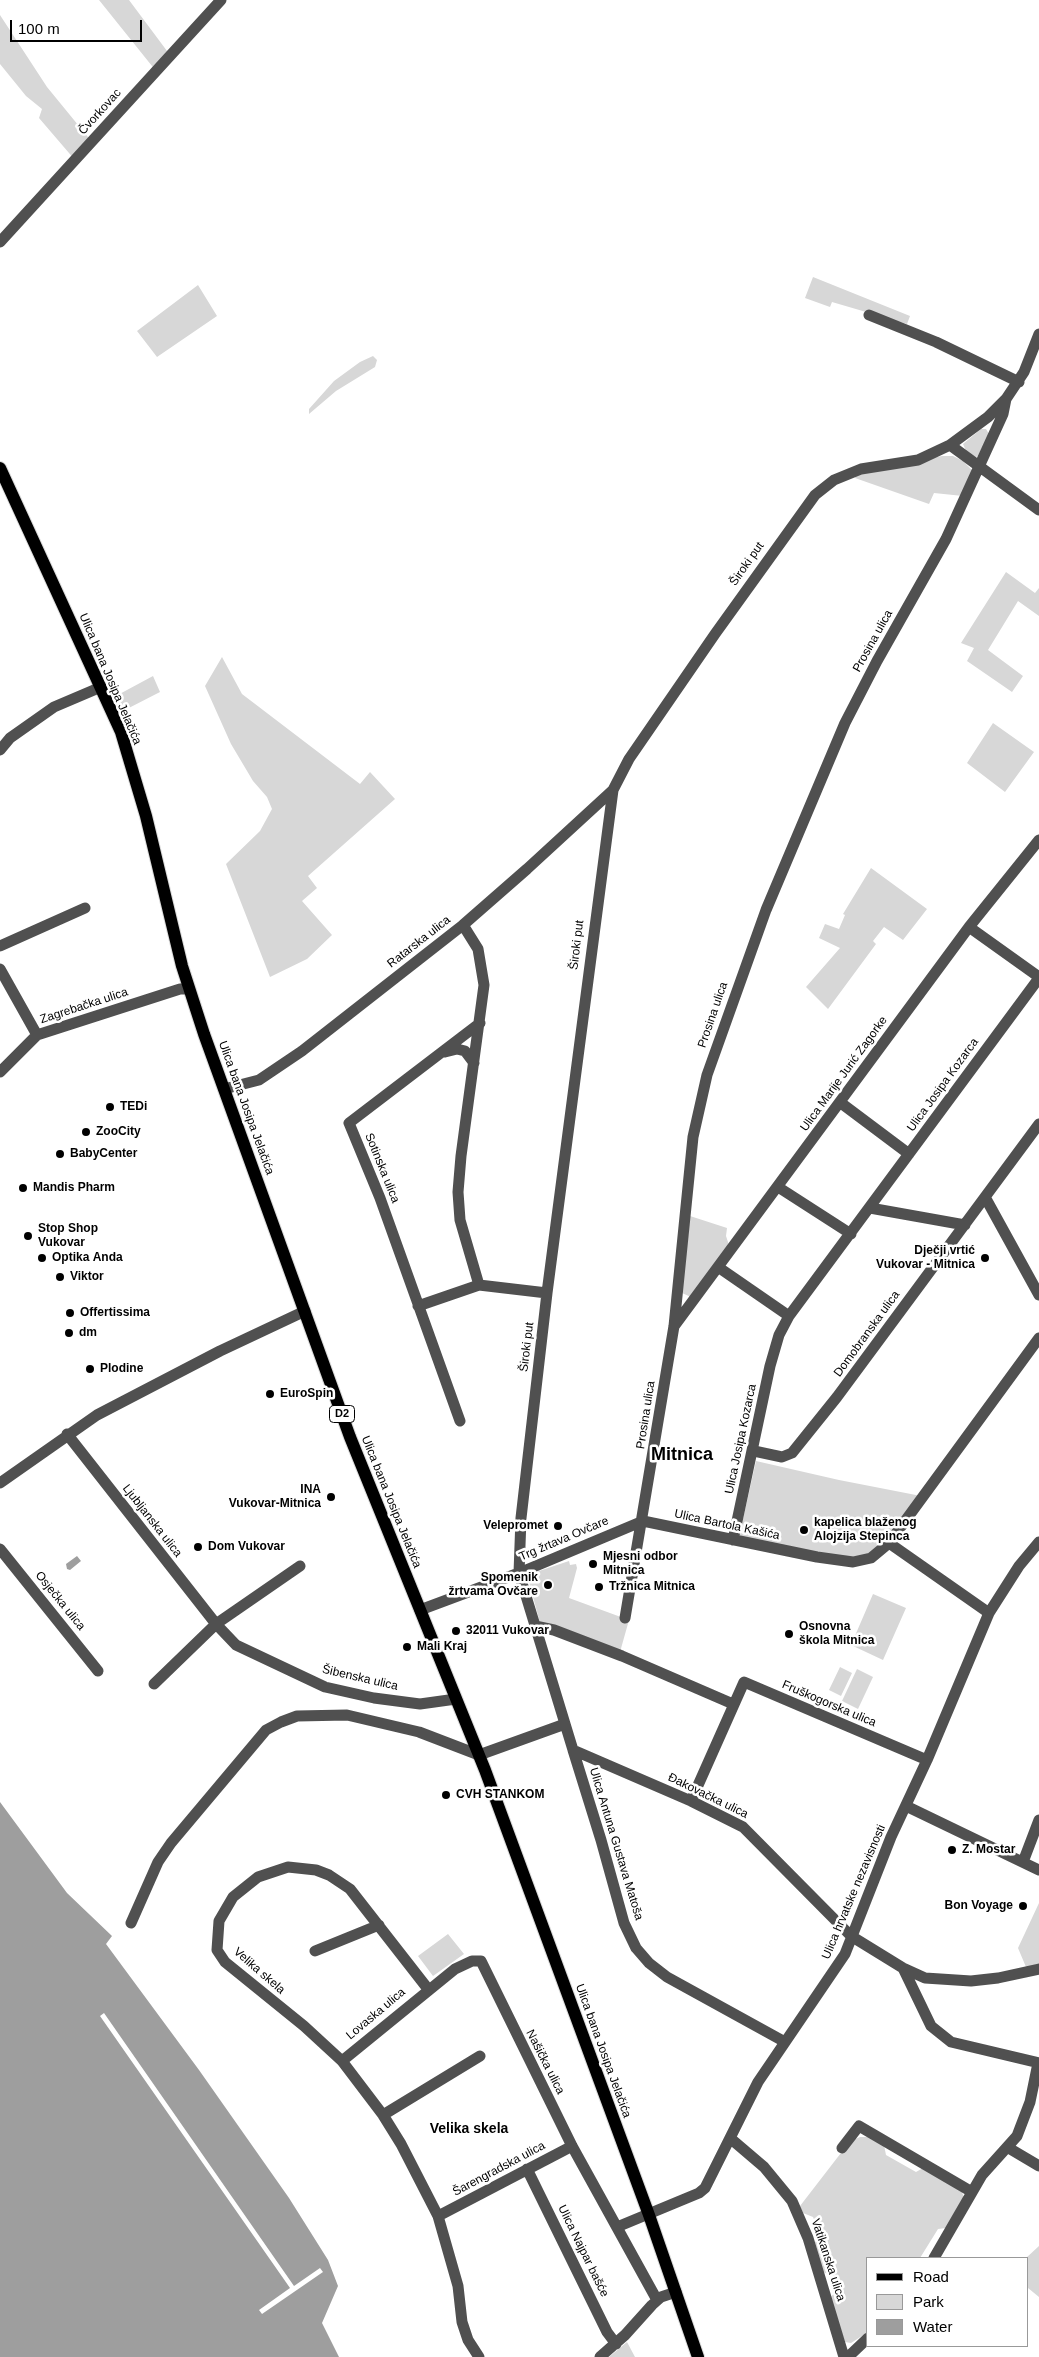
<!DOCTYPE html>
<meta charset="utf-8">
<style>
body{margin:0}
#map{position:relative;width:1039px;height:2357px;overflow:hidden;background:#fff;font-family:Helvetica,sans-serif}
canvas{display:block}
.legend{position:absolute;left:866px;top:2257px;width:162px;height:90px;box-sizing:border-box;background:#fff;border:1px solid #999;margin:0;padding:6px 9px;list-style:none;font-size:15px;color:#000}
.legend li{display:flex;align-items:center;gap:10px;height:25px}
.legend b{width:25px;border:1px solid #999}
.scale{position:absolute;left:10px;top:20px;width:132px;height:22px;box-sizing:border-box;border:2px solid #000;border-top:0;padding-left:6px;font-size:15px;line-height:18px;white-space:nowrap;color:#000;-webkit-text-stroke:4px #fff;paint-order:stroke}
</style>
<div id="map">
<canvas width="1039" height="2357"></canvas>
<ul class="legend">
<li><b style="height:6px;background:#000"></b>Road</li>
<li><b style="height:14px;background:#d7d7d7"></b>Park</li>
<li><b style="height:14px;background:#9e9e9e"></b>Water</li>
</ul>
<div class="scale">100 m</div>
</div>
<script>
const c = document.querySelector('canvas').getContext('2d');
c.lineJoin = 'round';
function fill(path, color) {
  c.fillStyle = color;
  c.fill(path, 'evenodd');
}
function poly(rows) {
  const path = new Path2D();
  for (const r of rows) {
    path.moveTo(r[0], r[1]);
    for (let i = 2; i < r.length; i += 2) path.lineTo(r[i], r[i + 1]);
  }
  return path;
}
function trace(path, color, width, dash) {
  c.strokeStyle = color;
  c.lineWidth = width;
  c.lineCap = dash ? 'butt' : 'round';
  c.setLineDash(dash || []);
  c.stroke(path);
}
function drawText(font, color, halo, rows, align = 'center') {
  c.font = font + ' Helvetica,sans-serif';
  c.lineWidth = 5;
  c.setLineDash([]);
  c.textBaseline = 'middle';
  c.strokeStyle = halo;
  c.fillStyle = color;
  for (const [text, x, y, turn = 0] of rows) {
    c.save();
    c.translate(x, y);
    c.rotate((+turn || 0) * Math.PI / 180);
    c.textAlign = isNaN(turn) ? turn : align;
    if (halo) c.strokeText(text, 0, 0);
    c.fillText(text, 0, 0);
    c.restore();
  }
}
fill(poly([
 [99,0,129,0,170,55,156,71],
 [0,15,47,87,92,142,75,160,39,118,42,109,26,96,0,64],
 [813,277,910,316,907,324,832,302,830,307,805,298],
 [198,285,217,316,157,357,137,331],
 [373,356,377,360,375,367,336,391,309,414,309,409,334,381,360,362],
 [981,429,986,429,989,434,978,456,976,457,967,453,963,444],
 [942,456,953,456,963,461,972,470,963,496,934,493,929,504,855,478,857,473],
 [1006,572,1035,593,1039,588,1039,616,1018,601,988,650,1023,676,1012,692,967,661,974,648,961,643],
 [222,657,242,694,360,784,370,772,395,799,308,876,317,888,302,901,332,935,307,959,270,977,226,864,260,831,272,809,267,797,253,781,231,744,205,686],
 [153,676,160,692,121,712,114,697],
 [993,723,1034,752,1005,792,967,763],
 [871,868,927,909,903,940,884,927,873,941,876,944,828,1009,806,987,840,948,819,938,825,924,839,929,845,915,843,914],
 [690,1216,727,1228,726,1236,729,1245,691,1297,682,1293],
 [756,1461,839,1480,921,1496,880,1549,852,1560,739,1537],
 [569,1561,570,1565,576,1564,577,1568,569,1598,629,1620,620,1652,540,1623,528,1578,530,1574],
 [873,1594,906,1608,883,1660,851,1645],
 [840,1667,852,1673,841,1696,829,1690],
 [857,1669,873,1677,858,1709,842,1701],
 [1039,1903,1039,1964,1026,1967,1018,1948],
 [448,1934,464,1954,433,1976,418,1956],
 [860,2137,868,2137,884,2145,886,2155,916,2172,923,2168,961,2189,964,2198,946,2228,938,2229,920,2258,868,2258,868,2332,851,2343,845,2342,830,2298,836,2291,832,2274,825,2273,822,2270,815,2242,821,2236,813,2217,803,2213,800,2206,844,2149,853,2140],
 [1039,2246,1039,2297,1028,2288,1028,2258,1026,2258],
 [627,2342,635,2357,609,2357]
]), '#d7d7d7');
fill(poly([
 [77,1556,81,1561,70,1570,67,1569,66,1564],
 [0,1802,67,1893,112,1936,106,1944,199,2070,289,2198,328,2260,338,2286,322,2323,339,2357,0,2357]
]), '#9e9e9e');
fill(poly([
 [104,2013,294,2286,320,2268,323,2272,262,2314,259,2310,290,2288,100,2016]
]), '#fff');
const major = poly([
 [0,468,121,732,146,816,182,966,204,1034,350,1437,485,1770,649,2215,698,2357]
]);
trace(major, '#dbdbdb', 14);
trace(poly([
 [0,242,221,0],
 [869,315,936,342,1019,382],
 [950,445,1039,510],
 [0,750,10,738,54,707,101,687],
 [463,925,478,949,484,985,461,1156,458,1192,460,1220,479,1285],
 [969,927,1039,977],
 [0,946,85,908],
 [0,969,37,1035],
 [445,1052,457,1049,465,1051,474,1063],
 [0,1072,37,1035,180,989,189,989],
 [224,1089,259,1080,302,1051,463,925,527,869,613,790],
 [841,1103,909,1154],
 [778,1187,851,1234],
 [985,1197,1039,1295],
 [870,1208,965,1225],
 [718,1267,789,1316],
 [418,1306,479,1285,547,1293],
 [675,1325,969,927,1039,840],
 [1039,1338,889,1543,871,1558,853,1562,817,1557,643,1521,519,1573,573,1750,691,1801,743,1827,851,1936,903,1968,925,1978,971,1981,998,1978,1039,1969],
 [460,1421,380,1198,349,1123,480,1023],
 [67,1434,216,1624,236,1645,325,1687,374,1698,420,1704,456,1699],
 [754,1451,782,1457,792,1453,837,1397,1039,1124],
 [0,1483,97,1415,220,1351,305,1311],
 [733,1540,770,1366,779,1335,789,1316,1039,978],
 [889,1543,989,1613],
 [0,1549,98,1671],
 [420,1610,519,1573,521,1518,547,1293,613,790,629,759,715,634,815,495,834,480,861,469,918,460,950,445,988,417,1006,399],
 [625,1618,674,1326,693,1137,707,1075,766,910,845,723,877,661,946,539,1003,414,1006,399,1024,372,1039,334],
 [535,1626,554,1630,622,1656,733,1704],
 [154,1684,216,1624,300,1566],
 [573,1750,601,1840,624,1923,636,1948,649,1963,667,1977,785,2042],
 [691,1801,744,1682,927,1760],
 [906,1806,1039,1870],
 [1023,1862,1039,1820],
 [131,1923,158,1862,171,1843,266,1730,281,1722,297,1716,347,1715,419,1732,479,1755,565,1724],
 [315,1951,379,1925],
 [903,1968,931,2026,951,2042,1039,2063],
 [428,1989,350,1889,329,1875,316,1870,288,1867,258,1877,233,1897,219,1921,217,1950,225,1962,304,2026,342,2061,383,2115,401,2144,438,2216,458,2286,462,2322,468,2340,479,2357],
 [342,2061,455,1969,472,1961,481,1961,572,2146,657,2300],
 [383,2115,480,2056],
 [730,2138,764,2167,792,2201,808,2238,844,2357],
 [1007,2147,1039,2166],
 [842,2148,859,2126,972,2192],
 [527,2169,607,2332,616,2344],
 [438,2216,572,2146],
 [617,2227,699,2193,705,2188,758,2082,845,1954,891,1837,927,1760,989,1613,1019,1566,1039,1542],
 [934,2258,982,2175,1017,2136,1030,2102,1038,2063],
 [600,2357,625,2335,652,2305,661,2297,676,2292],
 [848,2357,868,2338]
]), '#505050', 11);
trace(major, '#000', 12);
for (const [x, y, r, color] of [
 [110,1107,5,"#000"],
 [86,1132,5,"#000"],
 [60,1154,5,"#000"],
 [23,1188,5,"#000"],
 [28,1236,5,"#000"],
 [42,1258,5,"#000"],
 [985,1258,5,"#000"],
 [60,1277,5,"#000"],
 [70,1313,5,"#000"],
 [69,1333,5,"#000"],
 [90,1369,5,"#000"],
 [270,1394,5,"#000"],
 [331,1497,5,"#000"],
 [558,1526,5,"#000"],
 [804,1530,5,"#000"],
 [198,1547,5,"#000"],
 [593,1564,5,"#000"],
 [548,1585,5,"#000"],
 [599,1587,5,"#000"],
 [456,1631,5,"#000"],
 [789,1634,5,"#000"],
 [407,1647,5,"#000"],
 [446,1795,5,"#000"],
 [952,1850,5,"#000"],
 [1023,1906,5,"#000"]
]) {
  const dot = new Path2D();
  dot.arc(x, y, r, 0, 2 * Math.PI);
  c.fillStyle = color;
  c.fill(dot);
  trace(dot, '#fff', 2);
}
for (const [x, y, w] of [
 [342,1414,25]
]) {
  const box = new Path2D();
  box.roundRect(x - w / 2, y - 8.5, w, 17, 4);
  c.fillStyle = '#fff';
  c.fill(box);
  trace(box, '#000', 1);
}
drawText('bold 11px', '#000', null, [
 ["D2",342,1414]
]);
drawText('12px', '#000', '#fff', [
 ["Čvorkovac",100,112,-48],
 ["Široki put",747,564,-55],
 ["Prosina ulica",873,641,-61],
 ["Ulica bana Josipa Jelačića",110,679,67],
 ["Ratarska ulica",419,942,-38],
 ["Široki put",577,945,-83],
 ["Zagrebačka ulica",84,1006,-18],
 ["Prosina ulica",713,1015,-71],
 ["Ulica Marije Jurić Zagorke",844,1074,-54],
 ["Ulica Josipa Kozarca",943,1085,-54],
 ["Ulica bana Josipa Jelačića",246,1108,70],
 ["Sotinska ulica",382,1168,68],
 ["Domobranska ulica",867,1334,-54],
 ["Široki put",527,1347,-83],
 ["Prosina ulica",646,1415,-81],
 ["Ulica Josipa Kozarca",741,1439,-78],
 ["Ulica bana Josipa Jelačića",391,1502,68],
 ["Ljubljanska ulica",152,1521,52],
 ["Ulica Bartola Kašića",727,1525,12],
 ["Trg žrtava Ovčare",564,1539,-23],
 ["Osječka ulica",60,1601,51],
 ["Šibenska ulica",360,1678,13],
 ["Fruškogorska ulica",829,1704,23],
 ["Đakovačka ulica",708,1796,26],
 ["Ulica Antuna Gustava Matoša",616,1844,73],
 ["Ulica hrvatske nezavisnosti",854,1892,-67],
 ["Velika skela",259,1971,41],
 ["Lovaska ulica",376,2014,-40],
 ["Ulica bana Josipa Jelačića",603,2051,70],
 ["Našička ulica",545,2062,63],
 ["Šarengradska ulica",499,2169,-28],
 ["Ulica Najpar bašće",583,2251,64],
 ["Vatikanska ulica",828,2260,72]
]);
drawText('bold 12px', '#000', '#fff', [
 ["TEDi",120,1107],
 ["ZooCity",96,1132],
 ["BabyCenter",70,1154],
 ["Mandis Pharm",33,1188],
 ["Stop Shop",38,1229],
 ["Vukovar",38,1243],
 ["Dječji vrtić",975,1251,"right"],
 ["Vukovar - Mitnica",975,1265,"right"],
 ["Optika Anda",52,1258],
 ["Viktor",70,1277],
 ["Offertissima",80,1313],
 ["dm",79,1333],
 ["Plodine",100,1369],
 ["EuroSpin",280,1394],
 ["INA",321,1490,"right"],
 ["Vukovar-Mitnica",321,1504,"right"],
 ["kapelica blaženog",814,1523],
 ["Alojzija Stepinca",814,1537],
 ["Velepromet",548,1526,"right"],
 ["Dom Vukovar",208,1547],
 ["Mjesni odbor",603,1557],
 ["Mitnica",603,1571],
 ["Spomenik",538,1578,"right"],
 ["žrtvama Ovčare",538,1592,"right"],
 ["Tržnica Mitnica",609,1587],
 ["Osnovna",799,1627],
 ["škola Mitnica",799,1641],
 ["32011 Vukovar",466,1631],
 ["Mali Kraj",417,1647],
 ["CVH STANKOM",456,1795],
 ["Z. Mostar",962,1850],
 ["Bon Voyage",1013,1906,"right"]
], 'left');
drawText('bold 14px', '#000', '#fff', [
 ["Velika skela",469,2129]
]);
drawText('bold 18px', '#000', '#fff', [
 ["Mitnica",682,1455]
]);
</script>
